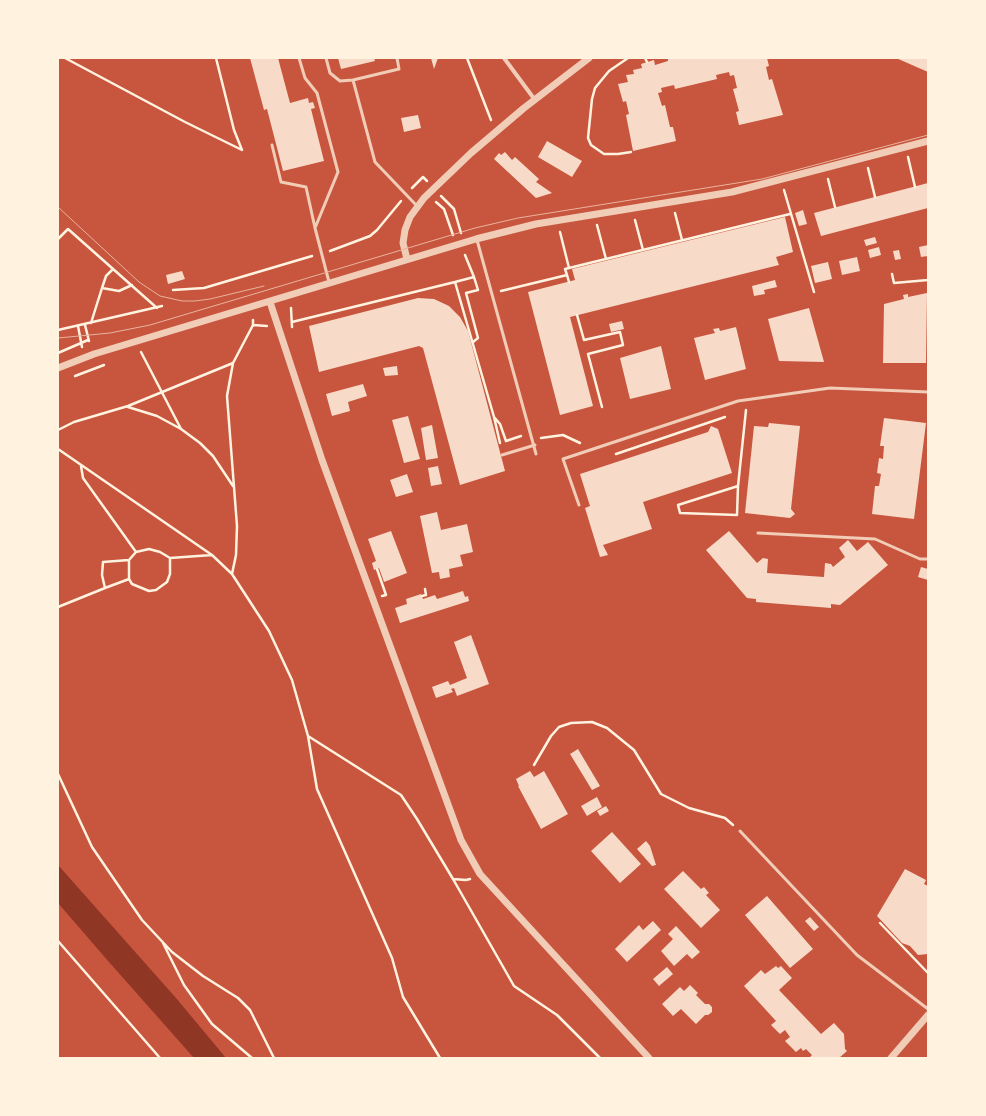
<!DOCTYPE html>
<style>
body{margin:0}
#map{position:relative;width:986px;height:1116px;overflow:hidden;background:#c8553d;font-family:"Golos Text",sans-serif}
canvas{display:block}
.frame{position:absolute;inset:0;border:59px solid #fff3e0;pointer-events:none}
</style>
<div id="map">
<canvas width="986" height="1116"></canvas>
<div class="frame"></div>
</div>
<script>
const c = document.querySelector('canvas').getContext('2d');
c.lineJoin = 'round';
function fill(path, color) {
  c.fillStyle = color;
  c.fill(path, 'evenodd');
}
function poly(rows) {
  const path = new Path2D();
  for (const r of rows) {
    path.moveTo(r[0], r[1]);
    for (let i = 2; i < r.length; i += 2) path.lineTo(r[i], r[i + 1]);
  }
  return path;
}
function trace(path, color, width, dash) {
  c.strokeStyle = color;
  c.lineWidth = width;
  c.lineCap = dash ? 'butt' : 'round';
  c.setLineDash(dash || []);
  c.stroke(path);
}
fill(poly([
 [58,865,176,998,226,1058,194,1058,109,962,58,903]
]), '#8f3625');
fill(poly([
 [250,58,278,58,290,103,308,98,309,103,313,102,315,108,311,109,324,161,283,171,267,109,264,110],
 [338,58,374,58,375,61,341,69],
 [431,58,438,58,434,69],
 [672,58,767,58,769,66,766,67,769,80,772,79,783,115,739,125,736,112,739,111,733,89,737,88,734,75,730,76,729,72,716,75,717,79,675,89,674,85,661,88,662,92,658,93,662,106,665,105,670,127,673,127,676,141,633,151,626,115,629,114,626,101,623,102,618,84,628,82,626,75,634,74,633,70,642,68,641,64,654,60,655,65,668,61,668,59],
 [896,58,928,58,928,72],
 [418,115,421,128,404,132,401,118],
 [547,141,582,161,572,177,538,157],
 [505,152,512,160,515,157,539,179,536,182,552,193,536,198,494,159,499,153,501,155],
 [928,183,928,208,821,236,814,213],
 [803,210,807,224,799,226,795,213],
 [785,217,793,252,776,257,779,265,570,317,593,406,560,415,528,292,575,280,572,269],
 [875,237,877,243,866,246,864,240],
 [928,245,928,256,921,257,919,247],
 [879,247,881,255,870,258,868,250],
 [899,250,901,259,895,260,893,251],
 [857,257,860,271,842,275,839,261],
 [828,262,832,279,815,283,811,266],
 [182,271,185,279,168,284,166,275],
 [775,280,777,287,764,290,765,294,754,296,752,286],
 [927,293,926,363,883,363,884,304,904,299,903,295,908,294,908,297],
 [418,298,434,299,449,306,460,317,468,331,505,471,460,485,423,348,419,346,319,372,309,326],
 [809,308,824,362,779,361,768,319],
 [622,321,624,329,611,332,609,324],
 [736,327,746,369,705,380,694,338,715,333,713,329,719,328,720,331],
 [661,346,671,389,630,399,620,358],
 [397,366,398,375,385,376,383,368],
 [363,384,367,396,348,402,350,411,332,416,326,394],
 [408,416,420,459,404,463,392,420],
 [884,418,926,423,914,519,872,514,875,486,879,486,881,474,877,473,879,458,883,459,884,446,880,446],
 [769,423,800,426,791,509,795,514,790,518,745,513,754,426,768,427],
 [432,425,438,458,426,460,421,428],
 [711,426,718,429,732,473,643,502,652,529,603,545,608,555,600,557,585,508,590,506,580,474,708,432],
 [438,466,442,484,431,486,428,468],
 [407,474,413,492,396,497,390,480],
 [437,512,441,530,467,524,473,552,460,555,463,566,449,569,450,577,440,579,439,572,432,573,420,516],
 [391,531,407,573,384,582,379,568,374,570,372,563,376,561,368,539],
 [729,531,757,563,763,558,768,559,767,573,824,577,825,563,831,564,833,567,845,557,839,548,848,540,857,551,868,542,888,565,840,605,831,604,831,608,756,602,756,599,747,598,706,550],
 [921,567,928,569,928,580,918,577],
 [463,591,465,597,468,596,469,601,400,623,395,608,407,604,406,599,421,594,423,599,435,595,437,599],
 [471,635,489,684,457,696,454,688,451,689,453,692,436,698,432,687,448,681,450,685,467,678,454,642],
 [578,749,600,786,592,790,570,754],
 [530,771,534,777,544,771,568,814,541,829,518,786,519,786,516,779],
 [597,797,602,807,587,816,581,806],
 [606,806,609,811,600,816,597,811],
 [612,832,641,864,620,883,591,851],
 [646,841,650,846,656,865,652,866,637,849],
 [905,869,926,880,924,884,928,886,928,954,918,955,910,946,902,943,877,916],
 [683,871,701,889,704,887,709,893,706,895,720,910,701,928,664,889],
 [767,896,813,949,790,968,745,915],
 [810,917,819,927,814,931,805,921],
 [653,921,661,930,627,962,615,949,639,925,643,930],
 [676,926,700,952,692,959,687,954,674,966,661,951,673,939,668,934],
 [776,966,778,968,781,966,792,978,779,990,821,1034,834,1023,844,1034,845,1049,847,1051,839,1058,809,1058,812,1055,806,1049,803,1051,801,1048,796,1052,785,1041,790,1037,785,1030,780,1034,771,1025,776,1021,744,986,761,970,765,974],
 [667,967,673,974,659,986,653,979],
 [690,985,698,993,696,995,705,1004,709,1004,712,1007,712,1012,708,1015,705,1015,696,1024,681,1009,673,1016,662,1004,680,987,684,991]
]), '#f7dbc8');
trace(poly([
 [65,58,185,122,242,150,234,130,216,58],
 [467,58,491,120],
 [628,58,609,71,595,88,592,99,588,138,591,145,604,154,618,154,631,152],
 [645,58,647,62],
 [908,157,915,187],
 [868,168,875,197],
 [828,179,835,207],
 [412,188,423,177,427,181],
 [784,190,814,292],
 [441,196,454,209,461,233],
 [436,202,444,209,453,235],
 [675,213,682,240],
 [635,220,643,250],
 [597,225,606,259],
 [58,239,68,229,157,308],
 [330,251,370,236,377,230,401,201],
 [465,255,474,277,455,282,494,417,500,443],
 [569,268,790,214],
 [892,274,894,283,928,280],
 [567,275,569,282],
 [102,288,106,276,113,269],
 [173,290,204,288,312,256],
 [501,291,567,275,565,269,569,268,560,232],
 [291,308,292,327],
 [577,315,584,340,620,332,623,345,588,354,602,407],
 [253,320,253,325,233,363,227,396,237,526,236,555,232,574,269,631,292,680,308,736,317,789,392,958,403,997,440,1058],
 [292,322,455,282],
 [91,323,102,288,119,291,132,285],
 [85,325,89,341],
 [253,325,267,326],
 [78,326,82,347],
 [58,330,162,306],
 [473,342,478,338,466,293,478,290,474,277],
 [141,352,181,429,200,443,213,456,233,486],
 [58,353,88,340],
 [75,376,104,365],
 [128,407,157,416,181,429],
 [494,417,500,424,506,441,521,436],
 [58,430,74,422,128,406,233,363],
 [541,438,563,435,580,443],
 [58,449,212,555,232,574],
 [616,454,725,417],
 [81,466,83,478,136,552],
 [738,486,737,515,680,513,678,505,738,486,746,410],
 [129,560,136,552,149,549,160,552,170,558,212,555],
 [377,569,386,595,382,596],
 [129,579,105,588,102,575,103,562,129,560,129,579,132,584,149,591,156,590,167,582,170,574,170,558],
 [422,596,426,595,425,589],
 [58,607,105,588],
 [308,736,401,795,417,819,453,879,466,880,470,879],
 [534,765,551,736,559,727,571,723,592,722,607,728,634,750,661,794,689,808,725,818,733,825],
 [58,774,92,847,142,920,172,952,203,976,238,998,250,1010,274,1058],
 [453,879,514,986,557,1015,600,1058],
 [880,923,928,973],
 [58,941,160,1058],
 [163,943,184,985,212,1024,252,1058]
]), '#fff3e0', 2.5);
trace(poly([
 [299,58,305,78,317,93,338,172,315,228,329,282],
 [326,58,330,73,340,81,353,80,399,69,397,58],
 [353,80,375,162,417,206],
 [272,145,281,182,306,187,315,228],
 [477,240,536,454],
 [502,455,535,445],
 [579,505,563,459,738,401,830,388,928,392],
 [758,533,875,539,920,559,928,559],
 [740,831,857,955,928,1009]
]), '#f1ccb7', 3);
trace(poly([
 [504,58,535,100]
]), '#f1ccb7', 4);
trace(poly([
 [407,259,403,243,405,230,410,217,424,198,471,153,524,108,589,58],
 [270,302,322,460,461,840,480,874,649,1058],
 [58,368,94,354,476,239,536,224,732,192,928,141],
 [891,1058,928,1015]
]), '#f1ccb7', 7);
trace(poly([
 [58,207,139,282,160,296,182,301,195,301,210,299,264,286],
 [58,338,110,333,150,325,475,228,518,218,762,179,928,135]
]), '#e9b49f', 1);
</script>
